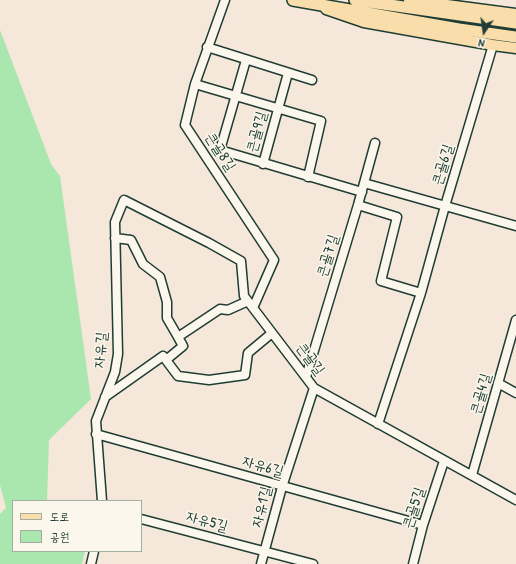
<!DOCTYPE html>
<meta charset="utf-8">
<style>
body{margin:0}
#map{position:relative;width:516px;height:564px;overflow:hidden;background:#f5e7da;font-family:"Patrick Hand","Poor Story",sans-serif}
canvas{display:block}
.legend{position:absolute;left:12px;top:500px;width:130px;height:52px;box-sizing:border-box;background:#fbf7ec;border:1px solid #a3ada2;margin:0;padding:5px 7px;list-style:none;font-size:12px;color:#1f3d34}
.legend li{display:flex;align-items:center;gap:8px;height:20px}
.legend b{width:20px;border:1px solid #a3ada2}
.north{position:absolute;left:464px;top:12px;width:40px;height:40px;-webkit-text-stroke:3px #fbf7ec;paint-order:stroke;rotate:193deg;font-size:11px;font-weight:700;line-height:16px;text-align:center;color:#1f3d34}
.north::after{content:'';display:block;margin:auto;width:14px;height:18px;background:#1f3d34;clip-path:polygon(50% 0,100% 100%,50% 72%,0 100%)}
</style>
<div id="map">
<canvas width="516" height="564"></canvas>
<ul class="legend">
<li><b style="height:5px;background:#f9deab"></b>도로</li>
<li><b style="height:11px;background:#aae7ae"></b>공원</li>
</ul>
<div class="north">N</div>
</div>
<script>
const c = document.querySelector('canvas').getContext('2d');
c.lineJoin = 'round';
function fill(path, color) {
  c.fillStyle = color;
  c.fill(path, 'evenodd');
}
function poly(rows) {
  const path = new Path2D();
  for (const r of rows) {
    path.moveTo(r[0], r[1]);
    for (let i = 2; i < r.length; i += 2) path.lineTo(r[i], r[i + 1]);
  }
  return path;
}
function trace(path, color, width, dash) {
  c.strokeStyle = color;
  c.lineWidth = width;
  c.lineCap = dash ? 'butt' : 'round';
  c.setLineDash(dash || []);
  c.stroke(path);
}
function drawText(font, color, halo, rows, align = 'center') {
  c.font = font + ' "Patrick Hand","Poor Story",sans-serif';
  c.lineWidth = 3;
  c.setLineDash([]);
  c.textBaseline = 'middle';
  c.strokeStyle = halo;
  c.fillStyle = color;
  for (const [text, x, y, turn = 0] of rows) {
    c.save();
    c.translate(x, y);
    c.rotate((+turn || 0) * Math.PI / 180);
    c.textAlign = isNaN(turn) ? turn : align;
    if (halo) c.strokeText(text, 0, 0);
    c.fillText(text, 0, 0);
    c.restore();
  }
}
fill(poly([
 [0,30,51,164,60,176,91,399,49,440,47,501,13,501,13,551,85,551,82,564,0,564,0,514,6,508,0,485]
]), '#aae7ae');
const minor = poly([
 [225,0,195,84,185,125,274,260,253,308],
 [207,47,312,80],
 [246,60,220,150,362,192],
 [195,84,321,121,308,177],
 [263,164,288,73],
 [364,183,516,226],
 [358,205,397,217,381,281,421,293],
 [115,238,131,240,143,264,160,277,167,302,167,318,178,337,220,309,228,310,248,301],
 [166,360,183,346,178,337],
 [306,377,358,205,375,143],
 [498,383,516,393],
 [105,397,163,356,178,376,209,380,245,375,248,353,272,333],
 [378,424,421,293,445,206,493,45],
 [96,434,423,525],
 [472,475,516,320],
 [102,501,96,421,115,372,118,354,115,222,124,200,209,243,241,261,244,296,314,388,516,500],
 [141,519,313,564],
 [91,564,94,551],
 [261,564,282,487,314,388],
 [413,564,423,525,444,461]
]);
const major = poly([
 [409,0,516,14],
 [326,9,364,22,493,45,516,48]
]);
const highway = poly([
 [293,0,459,29,516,37],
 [355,0,516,23]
]);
trace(minor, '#1f3d34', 11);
trace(major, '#1f3d34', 13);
trace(highway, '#1f3d34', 14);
trace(minor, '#fbf7ec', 8);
trace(major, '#f9deab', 10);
trace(highway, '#f9deab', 11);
drawText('15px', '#1f3d34', '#fbf7ec', [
 ["큰골9길",257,132,-75],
 ["큰골8길",220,152,57],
 ["큰골6길",443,165,-73],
 ["큰골7길",328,256,-73],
 ["자유길",101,350,-85],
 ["큰골길",310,359,53],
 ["큰골4길",481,394,-74],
 ["자유6길",263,467,16],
 ["자유1길",262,507,-76],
 ["큰골5길",414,508,-72],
 ["자유5길",207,522,15]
]);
</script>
